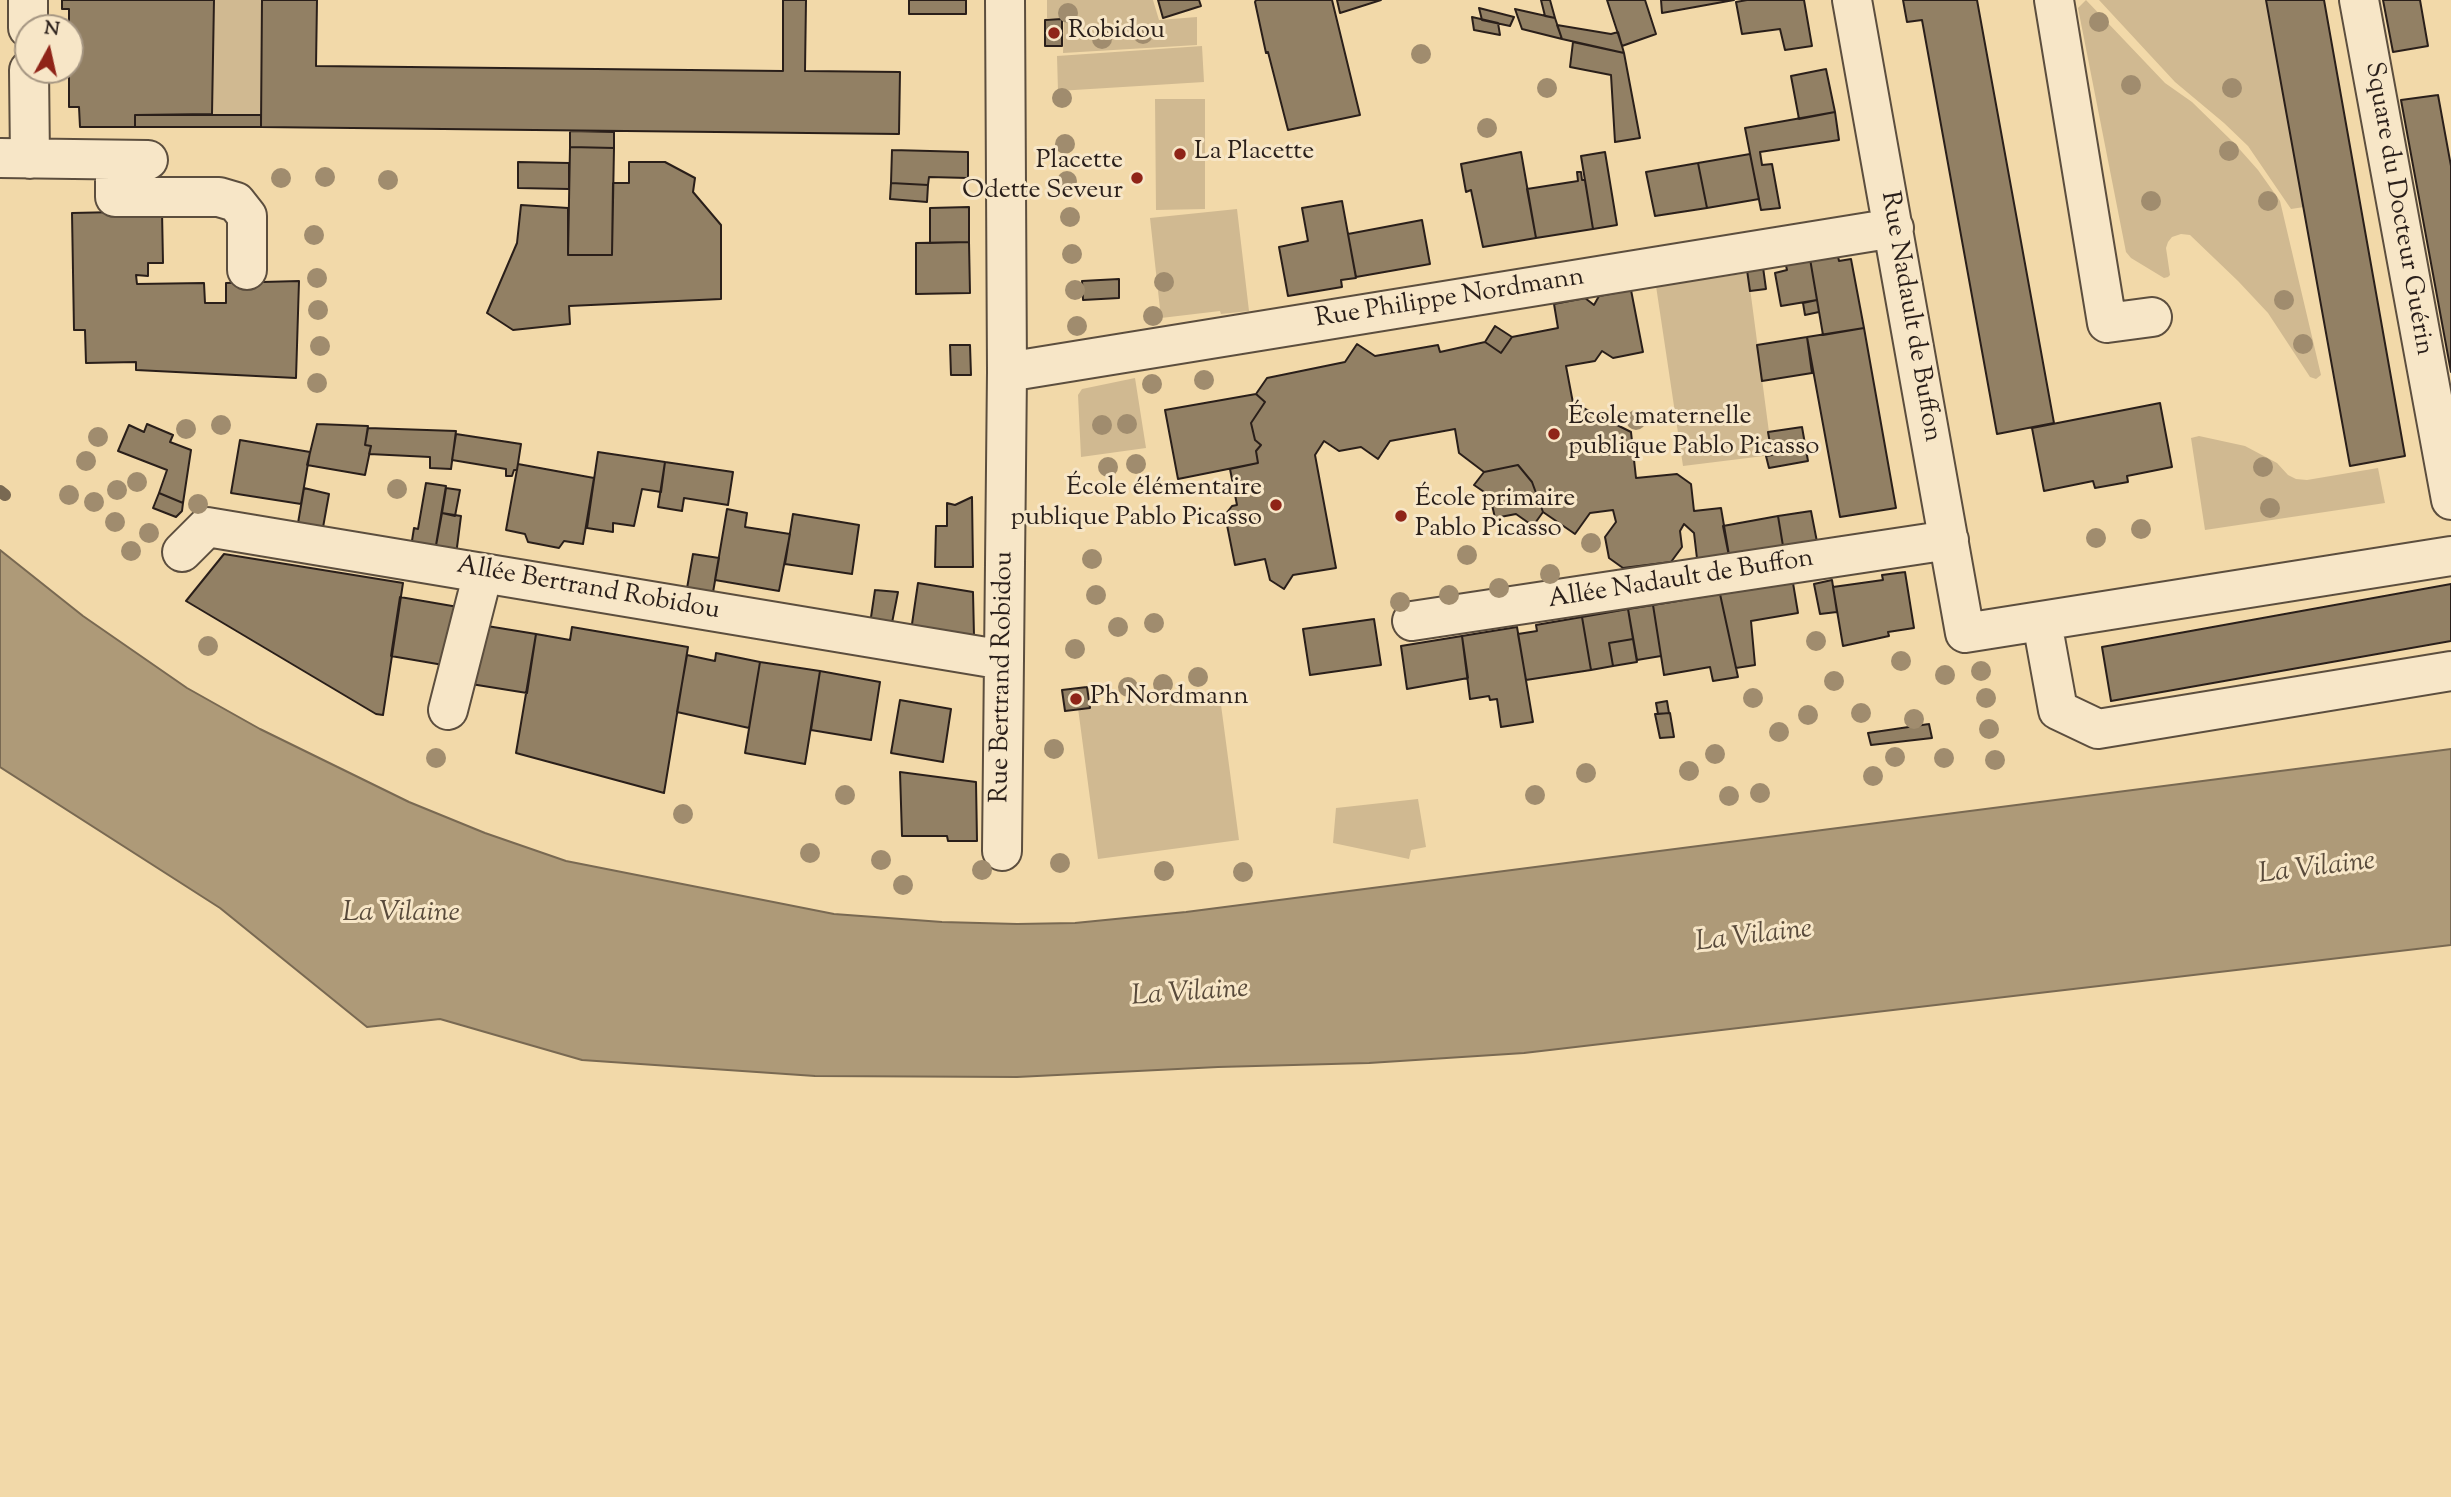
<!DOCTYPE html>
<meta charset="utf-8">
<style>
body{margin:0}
#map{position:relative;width:2451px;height:1497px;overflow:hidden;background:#f2d9a9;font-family:"Sorts Mill Goudy",serif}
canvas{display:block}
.north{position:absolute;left:14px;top:14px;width:70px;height:70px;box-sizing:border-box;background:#f7e6c7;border:2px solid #a59682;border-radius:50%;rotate:8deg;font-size:19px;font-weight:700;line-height:28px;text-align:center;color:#2a1f1a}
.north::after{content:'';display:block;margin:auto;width:24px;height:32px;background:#8f2418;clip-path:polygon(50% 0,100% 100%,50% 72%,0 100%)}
</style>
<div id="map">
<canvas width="2451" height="1497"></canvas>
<div class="north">N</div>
</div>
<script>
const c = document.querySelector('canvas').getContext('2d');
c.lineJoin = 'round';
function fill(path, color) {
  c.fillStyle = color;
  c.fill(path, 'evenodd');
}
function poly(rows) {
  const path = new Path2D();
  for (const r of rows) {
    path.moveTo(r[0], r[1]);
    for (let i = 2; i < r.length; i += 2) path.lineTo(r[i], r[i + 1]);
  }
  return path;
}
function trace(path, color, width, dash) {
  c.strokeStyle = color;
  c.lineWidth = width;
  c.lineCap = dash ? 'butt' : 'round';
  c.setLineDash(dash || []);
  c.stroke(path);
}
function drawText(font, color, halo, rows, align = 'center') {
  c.font = font + ' "Sorts Mill Goudy",serif';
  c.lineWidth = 6;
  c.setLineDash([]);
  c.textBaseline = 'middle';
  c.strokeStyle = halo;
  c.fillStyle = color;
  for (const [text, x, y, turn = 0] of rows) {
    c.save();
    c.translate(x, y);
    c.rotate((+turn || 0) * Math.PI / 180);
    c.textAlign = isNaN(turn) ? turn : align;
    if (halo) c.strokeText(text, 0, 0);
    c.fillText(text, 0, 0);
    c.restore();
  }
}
fill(poly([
 [214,0,262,0,261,115,212,114],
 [1047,0,1153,0,1159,20,1197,17,1197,45,1063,53,1064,19,1047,18],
 [2086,0,2165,83,2192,102,2234,143,2258,170,2280,201,2321,375,2316,379,2310,377,2268,313,2238,281,2190,235,2181,234,2172,237,2168,242,2166,248,2170,275,2168,277,2164,278,2131,258,2126,252,2078,8],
 [2099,0,2266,0,2304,207,2291,209,2248,146,2224,123,2175,82],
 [1202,46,1204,82,1058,91,1057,56],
 [1155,99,1205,99,1205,209,1156,210],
 [1237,209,1249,311,1221,314,1220,311,1161,318,1150,218],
 [1748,273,1772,455,1683,466,1656,286],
 [1135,378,1146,448,1081,457,1078,395,1082,389],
 [2199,436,2245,446,2277,463,2288,475,2296,479,2307,480,2378,468,2385,503,2205,530,2191,438],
 [1219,690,1239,840,1098,859,1078,708],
 [1418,799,1426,847,1411,850,1409,859,1333,843,1336,808]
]), '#d0b991');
const water = poly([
 [0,550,83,616,187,688,260,729,409,802,485,833,566,861,834,914,942,922,1017,924,1075,923,1186,912,2451,749,2451,945,1524,1053,1369,1063,1218,1067,1017,1077,815,1076,582,1060,440,1019,367,1027,220,908,0,767,0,550]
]);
fill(water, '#ae9a78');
trace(water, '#796952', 2);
trace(poly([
 [0,491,5,495]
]), '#796952', 12);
const building = poly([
 [62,0,214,0,212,114,135,115,135,127,80,127,79,107,69,107,69,9,62,9,62,0],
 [262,0,317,0,316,66,783,71,783,0,806,0,805,71,900,72,899,134,261,127,262,0],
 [909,0,966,0,966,14,909,14,909,0],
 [1158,0,1199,0,1201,6,1163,18,1158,0],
 [1256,0,1332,0,1360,115,1288,130,1268,52,1266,53,1255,2,1256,0],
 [1337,0,1381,0,1340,13,1337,0],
 [1541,0,1550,0,1555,18,1545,16,1541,0],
 [1607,0,1645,0,1656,34,1622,46,1607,0],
 [1661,0,1734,0,1662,13,1661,0],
 [1747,0,1804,0,1812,46,1785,50,1780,29,1742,34,1736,2,1747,0],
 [1903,0,1977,0,2054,423,1997,434,1922,20,1907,22,1903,0],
 [2266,0,2324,0,2405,456,2350,466,2266,0],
 [2383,0,2420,0,2428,46,2393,52,2383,0],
 [1479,8,1514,17,1510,26,1482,20,1479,8],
 [1515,9,1555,18,1562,39,1522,29,1515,9],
 [1472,17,1498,23,1500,35,1474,30,1472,17],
 [1062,19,1062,46,1045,46,1045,20,1062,19],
 [1557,25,1611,34,1618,32,1624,53,1562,39,1557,25],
 [1573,42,1624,53,1640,138,1615,142,1611,75,1570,67,1573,42],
 [1826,69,1835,112,1799,119,1791,76,1826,69],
 [2438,95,2451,166,2451,372,2401,100,2438,95],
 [1835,112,1839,140,1760,152,1762,165,1772,164,1780,208,1761,210,1745,128,1835,112],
 [135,115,261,115,261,127,135,127,135,115],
 [570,131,614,132,614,148,570,147,570,131],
 [570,147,614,148,612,255,568,255,570,147],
 [892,150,968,152,968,178,929,177,928,185,891,183,892,150],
 [1521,152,1536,238,1483,247,1471,190,1466,192,1461,164,1521,152],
 [1605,152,1617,225,1593,229,1581,156,1605,152],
 [1750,154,1759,199,1707,208,1698,163,1750,154],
 [518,162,569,163,569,189,518,188,518,162],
 [629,162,665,162,695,178,693,192,721,225,721,299,569,306,570,324,513,330,487,313,517,243,521,205,568,208,568,255,612,255,613,183,629,183,629,162],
 [1698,163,1707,208,1655,216,1646,172,1698,163],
 [1577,172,1581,172,1582,180,1585,180,1593,229,1536,238,1527,189,1578,181,1577,172],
 [891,183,928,185,927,202,890,199,891,183],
 [1342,201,1356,278,1341,280,1342,287,1288,296,1279,247,1308,241,1302,208,1342,201],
 [969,207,969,242,930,243,930,208,969,207],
 [162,211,163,263,148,263,148,276,136,275,137,284,204,283,205,303,226,303,226,283,299,281,296,378,136,370,136,362,86,363,85,330,74,330,72,213,162,211],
 [1422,220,1430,264,1356,277,1348,234,1422,220],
 [969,242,970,293,916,294,916,243,969,242],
 [1836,248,1839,261,1851,259,1864,328,1823,335,1809,253,1836,248],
 [1809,253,1817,300,1781,306,1775,273,1787,270,1784,257,1809,253],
 [1762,260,1766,289,1750,291,1746,263,1762,260],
 [1119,279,1119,298,1083,300,1082,281,1119,279],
 [1631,290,1643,352,1613,358,1602,351,1595,361,1566,366,1573,403,1631,432,1636,478,1677,474,1691,484,1694,511,1721,508,1730,561,1698,567,1694,533,1684,524,1680,531,1682,547,1671,562,1623,568,1609,558,1605,537,1616,522,1613,510,1590,513,1575,534,1543,512,1532,482,1518,465,1484,472,1459,453,1455,429,1390,441,1378,459,1361,447,1339,451,1324,441,1315,455,1336,568,1293,575,1284,589,1270,580,1265,559,1235,565,1225,515,1232,506,1237,505,1230,469,1258,463,1256,451,1261,445,1255,440,1251,423,1265,402,1256,394,1267,378,1345,362,1357,344,1375,356,1438,345,1440,352,1485,342,1501,353,1512,337,1558,328,1554,304,1585,298,1594,305,1599,296,1631,290],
 [1817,300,1819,312,1805,315,1803,303,1817,300],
 [1495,326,1512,337,1501,353,1485,342,1495,326],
 [1864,328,1896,508,1840,517,1807,337,1864,328],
 [1807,337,1812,373,1762,381,1757,345,1807,337],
 [950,345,970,345,971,375,951,375,950,345],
 [1256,394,1265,402,1251,423,1255,440,1261,445,1256,451,1258,463,1178,479,1165,410,1256,394],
 [2160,403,2172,467,2127,476,2128,482,2095,488,2093,481,2044,491,2032,428,2160,403],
 [147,424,173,435,170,442,191,450,183,503,159,493,167,470,118,451,129,425,144,432,147,424],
 [317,424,368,426,365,445,371,446,365,475,307,465,317,424],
 [1802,427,1808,461,1769,468,1766,456,1772,455,1768,432,1802,427],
 [368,428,456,431,451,469,430,468,430,457,369,454,371,446,365,445,368,428],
 [456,434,521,444,517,470,514,470,512,476,506,476,506,469,452,460,456,434],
 [240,440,310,452,301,504,231,493,240,440],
 [598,452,665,462,661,492,642,489,634,526,613,523,613,532,587,528,598,452],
 [665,462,733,472,728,505,684,498,682,511,658,507,665,462],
 [518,464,594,478,583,544,564,541,559,548,528,542,525,534,506,530,518,464],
 [1518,465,1532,482,1543,512,1533,526,1516,514,1495,518,1490,496,1474,485,1484,472,1518,465],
 [426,483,446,486,435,551,411,547,414,528,418,529,426,483],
 [304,488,329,494,322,533,297,529,304,488],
 [446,488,460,490,455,516,442,513,446,488],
 [159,493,183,503,182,511,176,517,153,508,159,493],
 [972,497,973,567,935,567,936,526,947,526,947,503,955,505,972,497],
 [727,509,747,513,745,527,790,534,779,591,715,580,727,509],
 [1811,511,1818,547,1784,552,1778,516,1811,511],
 [442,513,461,516,456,555,435,551,442,513],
 [793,514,859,525,852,574,785,564,793,514],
 [1778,516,1784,552,1730,561,1723,526,1778,516],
 [224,554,403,583,383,715,376,714,186,601,224,554],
 [693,554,719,558,712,598,686,594,693,554],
 [1905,572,1914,628,1888,632,1889,636,1843,646,1833,587,1883,580,1882,575,1905,572],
 [1832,580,1837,612,1820,614,1814,584,1832,580],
 [918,583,973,592,974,636,911,631,918,583],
 [1793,583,1798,613,1751,621,1755,665,1736,668,1720,594,1793,583],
 [2451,584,2451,641,2111,701,2102,647,2451,584],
 [875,590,898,592,891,628,870,624,875,590],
 [1720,594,1738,677,1713,681,1710,667,1664,675,1653,605,1720,594],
 [400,597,458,607,449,666,391,656,400,597],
 [1653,605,1661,656,1637,660,1628,609,1653,605],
 [1628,609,1633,639,1609,643,1613,666,1591,670,1582,617,1628,609],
 [1582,617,1591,670,1526,680,1518,634,1537,631,1536,625,1582,617],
 [1374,619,1381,665,1310,675,1303,629,1374,619],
 [481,625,536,634,527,693,471,684,481,625],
 [572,627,688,647,664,793,516,753,536,634,570,640,572,627],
 [1517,627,1533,722,1501,727,1497,699,1490,700,1489,696,1470,699,1462,636,1517,627],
 [1462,636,1468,678,1407,689,1401,646,1462,636],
 [1633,639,1637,662,1613,666,1609,643,1633,639],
 [716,653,760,662,749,728,677,712,687,655,715,661,716,653],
 [760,662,820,671,805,764,745,753,760,662],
 [820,671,880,682,871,740,811,730,820,671],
 [1087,687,1090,708,1065,711,1062,690,1087,687],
 [900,700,951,709,943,762,891,753,900,700],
 [1667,701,1669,713,1658,714,1656,703,1667,701],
 [1670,713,1674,737,1660,738,1655,714,1670,713],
 [1929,724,1932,738,1871,745,1868,733,1929,724],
 [900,772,976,782,977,841,948,841,947,836,902,836,900,772]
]);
fill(building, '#928064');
trace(building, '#2a1f1a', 2);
const minor = poly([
 [28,0,28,28],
 [1852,0,1965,633,2451,556],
 [2054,0,2107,323,2152,317],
 [2359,0,2451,500],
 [29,70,30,159],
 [0,158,148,160],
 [115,160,115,197,219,197,236,202,247,216,247,270],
 [1007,372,1894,228],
 [182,552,207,527,1004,660],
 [1412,621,1949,540],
 [2042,622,2058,710,2098,729,2451,671],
 [448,710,483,573],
 [1002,851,1007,372,1005,0]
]);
trace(minor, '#5c4e3e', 42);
trace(minor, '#f7e6c7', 38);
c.fillStyle = '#a08c6e';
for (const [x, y] of [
 [1068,13],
 [2099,22],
 [1143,34],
 [1102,39],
 [1421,54],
 [2131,85],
 [1547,88],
 [2232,88],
 [1062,98],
 [1487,128],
 [1065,144],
 [2229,151],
 [325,177],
 [281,178],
 [388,180],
 [1067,181],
 [2151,201],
 [2268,201],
 [1070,217],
 [314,235],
 [1072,254],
 [317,278],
 [1164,282],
 [1075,290],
 [2284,300],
 [318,310],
 [1153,316],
 [1077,326],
 [2303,344],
 [320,346],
 [1204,380],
 [317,383],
 [1152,384],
 [1636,420],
 [1127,424],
 [221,425],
 [1102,425],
 [186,429],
 [98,437],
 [86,461],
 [1136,464],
 [1108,467],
 [2263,467],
 [137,482],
 [397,489],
 [117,490],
 [69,495],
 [94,502],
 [198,504],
 [2270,508],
 [115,522],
 [2141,529],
 [149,533],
 [2096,538],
 [1591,543],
 [131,551],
 [1467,555],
 [1092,559],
 [1550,574],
 [1499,588],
 [1096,595],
 [1449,595],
 [1400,602],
 [1154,623],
 [1118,627],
 [1816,641],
 [208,646],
 [1075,649],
 [1901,661],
 [1981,671],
 [1945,675],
 [1198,677],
 [1834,681],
 [1163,684],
 [1128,687],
 [1753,698],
 [1986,698],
 [1861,713],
 [1808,715],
 [1914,719],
 [1989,729],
 [1779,732],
 [1054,749],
 [1715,754],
 [1895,757],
 [436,758],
 [1944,758],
 [1995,760],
 [1689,771],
 [1586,773],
 [1873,776],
 [1760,793],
 [845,795],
 [1535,795],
 [1729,796],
 [683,814],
 [810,853],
 [881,860],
 [1060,863],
 [982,870],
 [1164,871],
 [1243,872],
 [903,885]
]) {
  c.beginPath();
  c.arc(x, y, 10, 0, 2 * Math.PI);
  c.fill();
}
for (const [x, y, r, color] of [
 [1054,33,7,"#8f2418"],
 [1180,154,7,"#8f2418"],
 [1137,178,7,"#8f2418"],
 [1554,434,7,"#8f2418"],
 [1276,505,7,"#8f2418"],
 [1401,516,7,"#8f2418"],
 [1076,699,7,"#8f2418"]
]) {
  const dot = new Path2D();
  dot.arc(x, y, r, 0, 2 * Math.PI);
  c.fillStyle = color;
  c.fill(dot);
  trace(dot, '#f7e6c7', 2.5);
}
drawText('26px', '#2a1f1a', '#f7e6c7', [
 ["Robidou",1068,33],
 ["La Placette",1194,154],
 ["Placette",1123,163,"right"],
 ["Odette Seveur",1123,193,"right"],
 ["École maternelle",1568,419],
 ["publique Pablo Picasso",1568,449],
 ["École élémentaire",1262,490,"right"],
 ["publique Pablo Picasso",1262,520,"right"],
 ["École primaire",1415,501],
 ["Pablo Picasso",1415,531],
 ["Ph Nordmann",1090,699]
], 'left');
drawText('26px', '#2a1f1a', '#f7e6c7', [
 ["Square du Docteur Guérin",2397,209,80],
 ["Rue Philippe Nordmann",1450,300,-9],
 ["Rue Nadault de Buffon",1909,317,80],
 ["Allée Nadault de Buffon",1681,581,-9],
 ["Allée Bertrand Robidou",588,590,10],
 ["Rue Bertrand Robidou",1004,677,-89]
]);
drawText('italic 28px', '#584a3b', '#f7e6c7', [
 ["La Vilaine",2317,870,-7],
 ["La Vilaine",401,915],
 ["La Vilaine",1754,938,-7],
 ["La Vilaine",1190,995,-4]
]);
</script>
